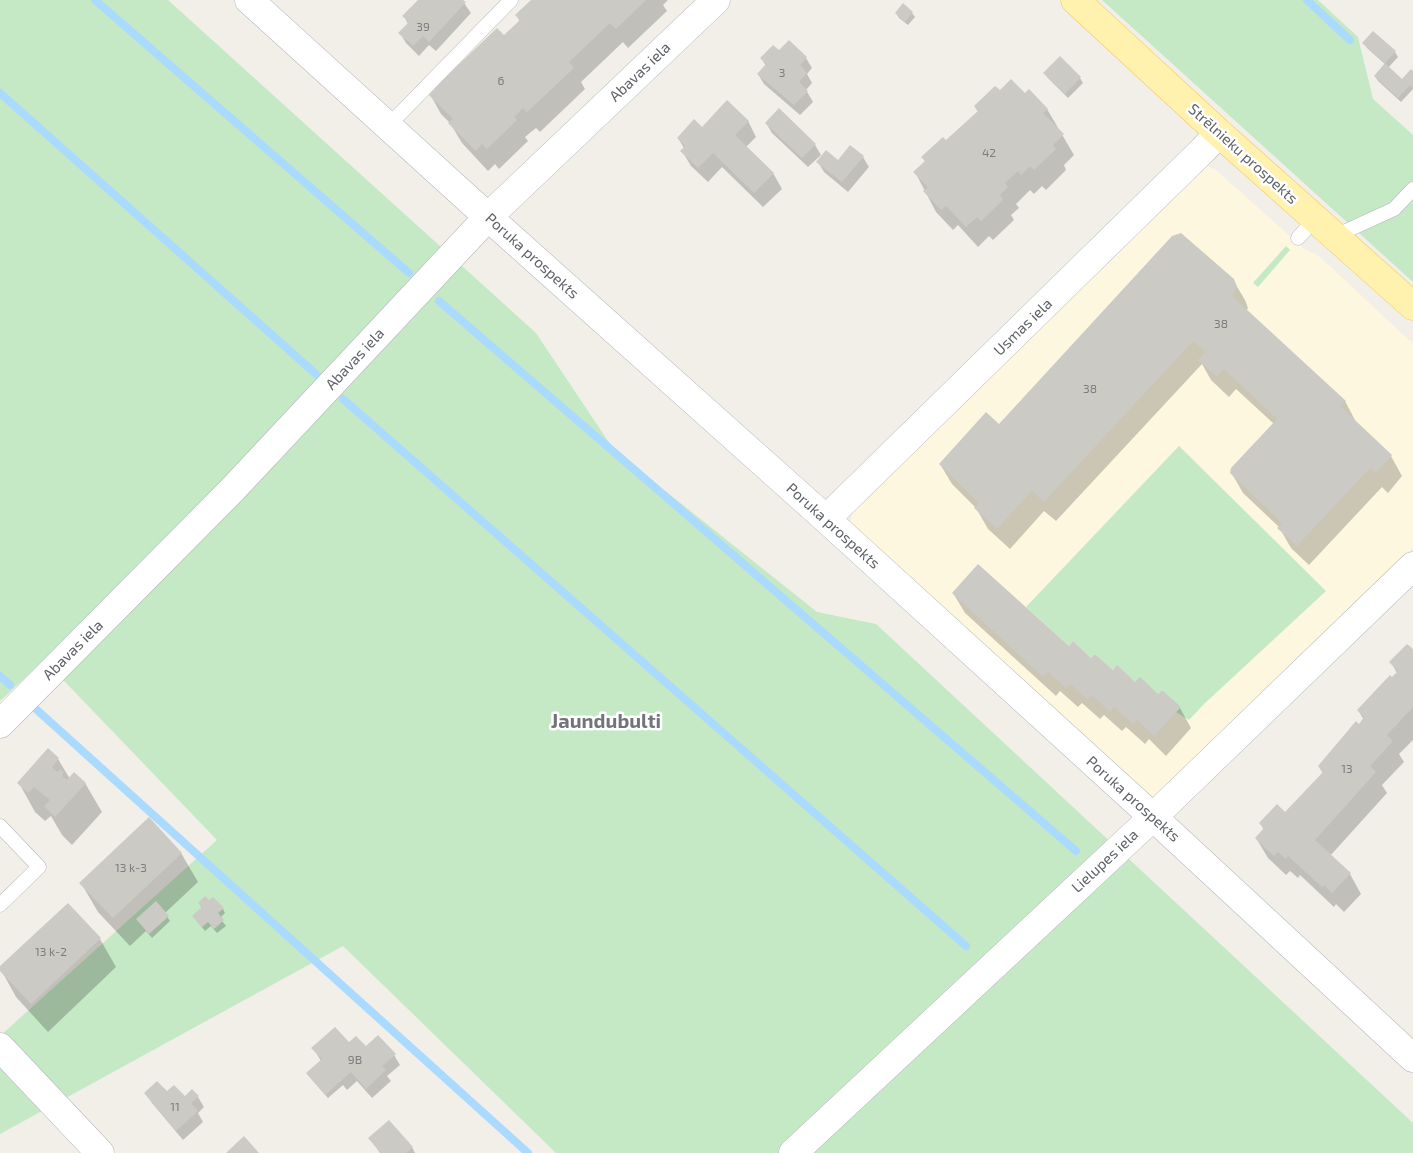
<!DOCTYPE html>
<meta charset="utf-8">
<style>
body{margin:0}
canvas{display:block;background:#f1efe8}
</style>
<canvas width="1413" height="1153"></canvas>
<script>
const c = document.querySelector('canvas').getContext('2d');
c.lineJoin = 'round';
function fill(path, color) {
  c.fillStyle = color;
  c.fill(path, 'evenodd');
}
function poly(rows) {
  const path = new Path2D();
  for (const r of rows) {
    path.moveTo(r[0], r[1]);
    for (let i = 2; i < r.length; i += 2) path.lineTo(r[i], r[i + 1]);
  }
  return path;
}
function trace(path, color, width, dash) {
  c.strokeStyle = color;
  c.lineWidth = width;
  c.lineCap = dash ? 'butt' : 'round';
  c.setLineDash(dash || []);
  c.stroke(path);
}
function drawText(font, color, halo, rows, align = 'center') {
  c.font = font + ' "Exo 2",sans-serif';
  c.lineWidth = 5;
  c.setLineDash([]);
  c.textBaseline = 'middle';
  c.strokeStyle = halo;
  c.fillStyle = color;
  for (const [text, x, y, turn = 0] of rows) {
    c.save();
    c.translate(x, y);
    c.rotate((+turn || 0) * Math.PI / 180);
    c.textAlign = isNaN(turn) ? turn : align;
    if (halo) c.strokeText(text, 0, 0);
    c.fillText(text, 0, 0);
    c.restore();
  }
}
fill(poly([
 [1202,163,1217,171,1303,248,1319,256,1413,344,1413,547,1157,796,1142,796,850,525,856,499]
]), '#fef7e0');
fill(poly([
 [0,0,168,0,536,333,614,450,817,612,876,624,1413,1123,1413,1153,556,1153,343,946,0,1134,0,1036,217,840,44,660,0,701],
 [1102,0,1318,0,1358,37,1373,99,1413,135,1413,282],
 [1286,246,1290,250,1258,287,1253,283],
 [1179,446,1326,591,1204,704,1189,720,1176,712,1180,707,1162,690,1158,694,1135,682,1117,666,1113,670,1095,654,1091,658,1073,641,1069,646,1026,607]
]), '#c5e8c5');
fill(poly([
 [419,0,462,0,471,13,436,51,429,45,419,56,406,43,400,33,408,24,404,16],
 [533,0,668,0,663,5,667,11,628,48,623,42,581,82,585,89,540,132,536,128,525,137,528,141,499,169,495,164,488,171,462,143,450,123,441,114,430,94,504,37,520,22,517,16],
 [896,13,912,13,915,17,908,25,899,18],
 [1364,43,1395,52,1398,57,1388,68,1403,80,1413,72,1413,89,1401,102,1378,81,1375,76,1386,65,1367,48],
 [779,52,806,58,812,68,807,74,812,83,806,90,813,102,800,115,764,84,758,74,766,66,762,59],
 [1060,58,1080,78,1083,83,1068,98,1048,78,1045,74],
 [1000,92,1025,95,1047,109,1074,155,1064,165,1066,170,1046,190,1042,186,1034,194,1030,190,1016,204,1019,208,1011,215,1014,220,993,240,989,236,978,247,958,225,953,230,936,212,915,172,925,162,923,157,946,142,978,112,975,107],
 [779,110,815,145,821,155,808,167,772,133,766,123],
 [748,121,756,137,746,147,773,173,782,189,763,207,722,167,708,182,691,166,682,151,684,148,678,138,702,129],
 [863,157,869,167,848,192,824,172,818,162,839,162],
 [1233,280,1245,300,1248,308,1246,311,1345,401,1356,422,1391,456,1402,476,1388,493,1382,487,1309,565,1291,548,1279,527,1243,493,1231,472,1274,424,1236,389,1229,397,1211,380,1202,364,1056,521,1044,511,1010,549,988,529,976,508,952,484,940,464],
 [953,593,1069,648,1180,708,1191,728,1166,756,1149,739,1145,744,1126,727,1122,731,1104,715,1100,719,1082,703,1078,707,1060,691,1056,696,965,613],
 [1413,651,1413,740,1399,754,1404,762,1382,785,1387,793,1330,856,1350,874,1361,894,1344,912,1336,904,1334,907,1300,875,1298,878,1290,871,1286,875,1268,858,1256,838,1264,830,1260,823,1285,814,1323,774,1319,766,1364,720,1358,710,1397,673,1391,662],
 [48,750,58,759,70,779,85,783,102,812,72,845,62,835,51,816,45,821,35,812,19,783],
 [181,853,198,882,165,913,170,921,152,938,146,931,130,946,98,912,81,883],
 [209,902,223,909,225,913,220,918,226,926,217,933,211,926,205,931,193,916,202,908,199,903],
 [100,939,116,967,48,1032,16,997,0,968],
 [349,1044,394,1055,400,1065,387,1076,391,1081,372,1098,357,1081,347,1090,343,1085,328,1098,307,1074,321,1061,313,1048],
 [192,1091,198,1097,204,1107,198,1113,203,1122,183,1140,152,1103,146,1093,167,1093,184,1098],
 [370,1139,412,1147,415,1153,380,1153]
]), '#0003');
trace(poly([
 [95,0,409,273],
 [1307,0,1350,40],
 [0,93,317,375],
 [439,301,1076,851],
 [343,399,966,946],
 [0,676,10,685],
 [37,710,528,1153]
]), '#aadaff', 8);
fill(poly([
 [418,0,463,0,466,2,429,42,423,36,413,46,398,33,409,22,402,16],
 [531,0,646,0,616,29,610,23,569,62,574,68,527,112,523,108,514,117,517,120,487,149,482,144,476,151,448,123,453,119,428,94,497,28,504,35,520,20,515,15],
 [903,3,913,12,905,22,895,13],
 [1373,31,1396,51,1385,63,1402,79,1411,69,1413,71,1413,88,1410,85,1398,98,1374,76,1385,63,1362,43],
 [789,40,807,57,800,65,807,73,799,82,808,91,794,105,757,74,766,64,760,58,773,45,779,50],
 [1060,56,1081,77,1065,94,1043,73],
 [1011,79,1025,93,1029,89,1048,109,1043,113,1064,134,1053,145,1056,149,1034,170,1030,166,1021,175,1018,171,1005,183,1008,187,1000,195,1003,200,981,221,977,217,966,227,946,206,941,210,923,191,928,187,913,172,925,161,921,157,943,137,946,140,978,111,974,106,995,86,1000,90],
 [727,100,749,121,735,135,774,173,754,193,713,153,698,168,680,151,685,146,677,138,694,119,702,127],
 [779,108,816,144,802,158,765,123],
 [850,145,864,156,842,182,816,162,826,150,838,160],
 [1181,233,1234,279,1237,287,1232,296,1346,401,1340,406,1392,455,1376,473,1370,468,1297,546,1277,528,1282,523,1230,473,1231,468,1277,419,1224,369,1217,377,1198,360,1205,352,1193,341,1044,502,1032,491,997,529,974,508,979,503,939,464,986,412,999,424,1172,236],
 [978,564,1069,646,1073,641,1091,658,1095,654,1113,670,1117,665,1135,682,1140,677,1158,694,1162,690,1181,707,1154,736,1137,720,1133,724,1114,707,1110,712,1092,695,1088,700,1070,684,1066,688,1048,672,1043,677,952,593],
 [1407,644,1413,649,1413,707,1387,735,1393,741,1370,766,1376,772,1315,840,1351,873,1332,893,1324,885,1322,887,1288,856,1286,859,1278,852,1274,856,1267,850,1255,838,1264,828,1259,823,1277,804,1285,812,1323,772,1318,766,1356,721,1359,724,1364,717,1357,710,1390,675,1392,677,1398,671,1389,662],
 [48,748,59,758,52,767,57,772,60,769,64,772,62,776,67,780,74,772,86,783,55,817,44,806,50,800,34,787,28,793,17,783],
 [149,817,182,853,113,918,79,883],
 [205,896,209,900,213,897,224,908,218,913,224,920,214,929,208,922,202,927,192,916,202,907,198,903],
 [156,901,169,916,149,934,136,919],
 [68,903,101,938,31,1004,0,971,0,966],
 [335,1027,349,1042,356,1036,366,1046,378,1035,396,1054,382,1066,386,1070,366,1089,351,1072,325,1095,306,1073,322,1059,311,1048],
 [157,1081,167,1091,174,1085,185,1096,192,1089,199,1096,191,1103,198,1111,176,1131,144,1093],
 [389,1120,413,1147,406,1153,381,1153,368,1138],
 [244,1136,259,1153,226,1153]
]), '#cccac5');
const lane = poly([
 [388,126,511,0],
 [1335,236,1394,209,1413,189],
 [1298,238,1315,219],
 [0,826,39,867,0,905]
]);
const street = poly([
 [249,0,488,217,826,519,1153,817,1413,1058],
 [826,519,1203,150,1219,133],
 [0,724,232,490,488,217,716,0],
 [0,1047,100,1153],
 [793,1153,1153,817,1413,566]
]);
const primary = poly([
 [1075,0,1219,133,1413,306]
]);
trace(lane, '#b5b8bc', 15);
trace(street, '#b5b8bc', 29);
trace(primary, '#f2c960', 29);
trace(lane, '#fff', 14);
trace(street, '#fff', 28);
trace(primary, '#fff2af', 28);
drawText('12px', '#7a7d7f', null, [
 ["39",423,27],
 ["3",782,73],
 ["6",501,81],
 ["42",989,153],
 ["38",1221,324],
 ["38",1090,389],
 ["13",1347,769],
 ["13 k-3",131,868],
 ["13 k-2",51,952],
 ["9B",355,1060],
 ["11",175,1107]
]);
drawText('15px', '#5f6368', '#fff', [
 ["Abavas iela",640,72,-44],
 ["Strēlnieku prospekts",1243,154,42],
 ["Poruka prospekts",532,256,42],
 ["Usmas iela",1023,327,-44],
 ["Abavas iela",355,359,-47],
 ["Poruka prospekts",833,526,42],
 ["Abavas iela",73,650,-45],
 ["Poruka prospekts",1133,799,42],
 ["Lielupes iela",1105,861,-43]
]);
drawText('bold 20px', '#70757a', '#fff', [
 ["Jaundubulti",606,721]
]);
</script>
